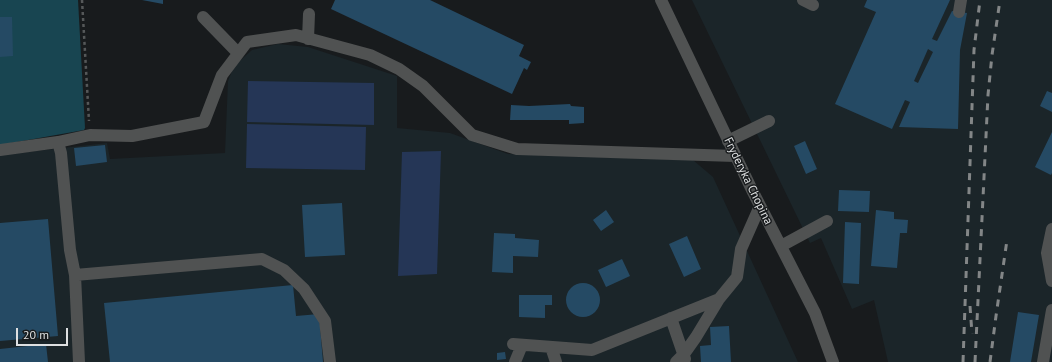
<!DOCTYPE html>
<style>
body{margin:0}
#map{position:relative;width:1052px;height:362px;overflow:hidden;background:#181b1d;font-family:"PT Sans",sans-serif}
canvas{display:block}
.scale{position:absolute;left:16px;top:328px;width:52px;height:18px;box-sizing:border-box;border:2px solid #dee0e1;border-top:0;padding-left:5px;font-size:12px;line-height:14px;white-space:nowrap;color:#dee0e1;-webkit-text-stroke:3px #181b1d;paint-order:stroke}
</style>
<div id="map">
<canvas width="1052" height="362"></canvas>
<div class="scale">20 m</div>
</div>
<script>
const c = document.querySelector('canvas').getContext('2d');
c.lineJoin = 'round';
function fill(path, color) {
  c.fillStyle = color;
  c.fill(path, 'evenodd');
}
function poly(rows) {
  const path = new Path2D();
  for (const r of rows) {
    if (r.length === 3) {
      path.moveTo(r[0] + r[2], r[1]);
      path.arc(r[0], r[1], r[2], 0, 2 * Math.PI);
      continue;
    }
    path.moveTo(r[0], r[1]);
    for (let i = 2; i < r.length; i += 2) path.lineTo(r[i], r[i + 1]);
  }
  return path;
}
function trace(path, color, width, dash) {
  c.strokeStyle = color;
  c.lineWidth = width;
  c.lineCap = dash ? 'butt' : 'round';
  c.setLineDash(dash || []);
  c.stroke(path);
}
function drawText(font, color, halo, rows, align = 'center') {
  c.font = font + ' "PT Sans",sans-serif';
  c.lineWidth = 3;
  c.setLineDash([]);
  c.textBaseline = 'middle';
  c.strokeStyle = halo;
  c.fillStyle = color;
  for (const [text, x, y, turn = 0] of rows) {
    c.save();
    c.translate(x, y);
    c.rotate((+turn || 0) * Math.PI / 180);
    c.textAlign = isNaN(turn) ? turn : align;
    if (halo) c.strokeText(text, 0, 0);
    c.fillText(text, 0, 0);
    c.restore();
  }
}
fill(poly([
 [692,0,1052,0,1052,362,888,362,874,300,852,309,821,238,810,243],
 [278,44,308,47,397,76,397,128,450,133,508,154,693,160,713,177,798,362,0,362,0,155,107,143,110,159,225,153,228,81,234,66,252,50]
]), '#1b2529');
fill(poly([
 [0,0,78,0,85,128,84,130,0,145]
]), '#184551');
fill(poly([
 [248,81,374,83,374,125,247,122],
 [247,124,366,127,365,170,246,168],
 [441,151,437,274,398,276,402,152]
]), '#253656');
fill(poly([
 [142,0,163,0,163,4],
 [335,0,430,0,524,45,519,56,531,62,527,70,524,68,512,94,331,9],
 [867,0,950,0,932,39,937,41,952,11,967,13,960,50,958,129,899,127,910,102,905,100,892,129,835,104,876,12,864,7],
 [928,49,933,52,918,83,914,81],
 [0,17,12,17,13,56,0,57],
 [1047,91,1052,93,1052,112,1040,106],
 [570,104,571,106,584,107,584,123,569,124,569,120,510,120,511,105,529,106],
 [1052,132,1052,173,1051,175,1035,167],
 [805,141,817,169,806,174,794,146],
 [105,145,107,162,76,166,74,148],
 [839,190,870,191,869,212,838,211],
 [342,203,345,255,305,257,302,205],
 [606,210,614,222,601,231,593,220],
 [876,210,894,212,894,219,908,220,907,233,900,233,897,268,871,266],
 [48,219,58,336,0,341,0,223],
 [845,222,861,223,859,284,843,283],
 [494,233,515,234,515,238,539,240,538,257,513,256,513,273,492,272],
 [687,236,701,269,684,277,669,244],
 [622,259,630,276,606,287,598,270],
 [583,300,17],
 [293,285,296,316,319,314,323,362,110,362,104,303],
 [519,295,552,295,552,305,545,305,545,318,519,317],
 [1018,312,1039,315,1031,362,1010,362],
 [729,326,731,362,701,362,700,346,711,345,710,327],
 [46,344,48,362,0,362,0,349],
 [505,352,506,359,497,360,497,353]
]), '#254a64');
trace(poly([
 [82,0,89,121]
]), '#555859', 2.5, [3, 3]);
trace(poly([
 [661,0,752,190,815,313,833,362],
 [803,0,813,5],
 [959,12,961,0],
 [203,17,238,53],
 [308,39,309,14],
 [728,141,769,121],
 [58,142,61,153,70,250,75,275,79,362],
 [0,150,58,142,90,135,132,136,204,122,222,75,247,42,296,35,370,55,399,69,423,86,472,135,517,149,735,156],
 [1052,229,1047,253,1052,281],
 [781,246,827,221],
 [75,275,262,259,284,270,304,289,325,321,330,362],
 [671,318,685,359],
 [513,344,592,350,719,299,737,277,741,249,760,206],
 [551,347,556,362],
 [515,362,522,345],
 [676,362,684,354,696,337,719,299],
 [1043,362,1052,310]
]), '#505252', 12);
trace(poly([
 [970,306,972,334],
 [963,362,974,50,980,0],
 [975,362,988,95,992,55,1000,0],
 [990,362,996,316,1007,240]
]), '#838687', 3, [7, 7]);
drawText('12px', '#dee0e1', '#181b1d', [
 ["Fryderyka Chopina",748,181,64]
]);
</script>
